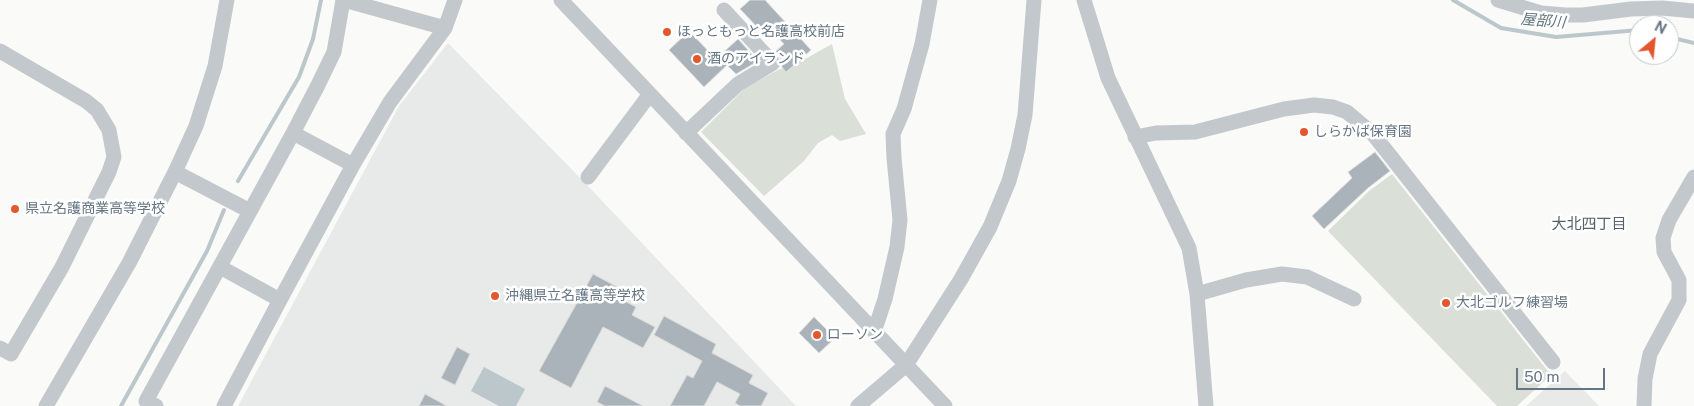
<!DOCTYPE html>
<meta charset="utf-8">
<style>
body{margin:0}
#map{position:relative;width:1694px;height:406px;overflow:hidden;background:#fafaf8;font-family:"Public Sans",sans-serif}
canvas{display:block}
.north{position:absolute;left:1629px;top:15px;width:50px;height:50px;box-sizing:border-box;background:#fff;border:1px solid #c1c8cd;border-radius:50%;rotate:28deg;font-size:14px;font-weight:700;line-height:20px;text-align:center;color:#657683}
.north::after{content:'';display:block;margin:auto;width:18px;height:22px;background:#e4572e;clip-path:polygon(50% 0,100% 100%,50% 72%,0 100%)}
.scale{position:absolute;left:1516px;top:368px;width:89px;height:22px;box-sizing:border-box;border:2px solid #657683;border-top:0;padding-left:6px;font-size:15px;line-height:18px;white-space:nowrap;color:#657683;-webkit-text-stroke:4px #fff;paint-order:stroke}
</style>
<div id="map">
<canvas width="1694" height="406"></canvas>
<div class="north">N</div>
<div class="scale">50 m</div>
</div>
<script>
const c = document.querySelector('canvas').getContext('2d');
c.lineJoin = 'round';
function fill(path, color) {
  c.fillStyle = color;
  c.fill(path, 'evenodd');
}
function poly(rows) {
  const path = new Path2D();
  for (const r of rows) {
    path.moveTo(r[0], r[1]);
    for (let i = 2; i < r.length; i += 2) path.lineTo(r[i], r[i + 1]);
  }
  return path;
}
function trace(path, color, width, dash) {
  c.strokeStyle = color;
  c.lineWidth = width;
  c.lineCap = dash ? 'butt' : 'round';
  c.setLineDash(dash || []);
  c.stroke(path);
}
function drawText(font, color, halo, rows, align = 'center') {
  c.font = font + ' "Public Sans","Noto Sans JP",sans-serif';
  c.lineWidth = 5;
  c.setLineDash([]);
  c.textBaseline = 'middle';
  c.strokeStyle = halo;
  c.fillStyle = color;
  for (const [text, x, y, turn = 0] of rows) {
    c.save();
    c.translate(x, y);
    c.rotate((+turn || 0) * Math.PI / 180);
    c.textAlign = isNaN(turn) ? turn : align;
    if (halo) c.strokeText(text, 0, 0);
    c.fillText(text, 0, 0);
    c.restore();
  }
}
fill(poly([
 [448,43,589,187,796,406,238,406,399,106],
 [1565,371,1599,406,1526,406]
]), '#e8e9e9');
fill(poly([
 [832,44,845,99,866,134,840,141,832,135,818,143,804,161,764,196,701,132,746,87,778,70,807,58],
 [1392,174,1551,375,1517,406,1497,406,1328,231,1369,191]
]), '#dadfd7');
fill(poly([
 [484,367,525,389,516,406,499,406,471,391]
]), '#bbc7cb');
trace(poly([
 [1453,0,1501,28,1556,37,1639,30],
 [1669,37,1694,43],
 [238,181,299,77,313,39,321,0],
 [121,406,207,251,224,210]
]), '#bbc7cb', 4);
const building = poly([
 [750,0,765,0,811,50,786,72,782,67,782,62,780,57,775,52,784,44,765,24,759,29,740,9,750,0],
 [689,31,716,59,738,39,758,61,736,74,727,65,704,87,669,50,689,31],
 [1375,152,1390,171,1368,188,1324,229,1312,216,1352,178,1348,172,1375,152],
 [593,274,623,290,619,298,636,307,632,315,655,327,643,348,603,327,571,388,539,371,593,274],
 [664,316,716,344,712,353,753,375,749,383,768,393,761,406,740,406,735,403,740,394,717,382,704,406,670,406,687,375,693,378,702,361,654,335,664,316],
 [814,317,835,338,819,353,799,333,814,317],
 [457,347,470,354,455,385,441,378,457,347],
 [605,386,643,406,605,406,597,402,605,386],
 [425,394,447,406,419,406,425,394]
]);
fill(building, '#aab3b9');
trace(building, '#dcdcda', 1);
trace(poly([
 [344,0,445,28],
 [561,0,945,406],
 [1084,0,1108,78,1189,248,1197,294,1206,406],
 [1498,0,1541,13,1565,15,1583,15,1631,9,1662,8,1694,11],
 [0,51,86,101,97,110,109,130,114,157,109,172,62,267,11,354,0,348],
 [293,133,353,165],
 [686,133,738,84,773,63,724,10],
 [1135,137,1156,133,1195,132,1284,109,1314,105,1333,107,1347,112,1373,134,1553,362],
 [175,172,250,211],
 [588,177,650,94],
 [220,267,280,300],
 [1197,294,1246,280,1282,274,1307,277,1354,299],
 [874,332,885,299,897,247,900,220,894,158,893,134,904,109,922,44,930,0],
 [46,406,129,263,175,172,196,126,215,66,227,0],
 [156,406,146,401,293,133,317,87,334,52,343,0],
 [224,406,280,300,353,165,390,102,445,28,455,0],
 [858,406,906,365,961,279,990,227,1009,181,1018,149,1025,115,1034,0],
 [1644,406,1645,379,1650,354,1679,300,1679,280,1664,252,1663,238,1669,220,1694,177]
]), '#c3c8cc', 15);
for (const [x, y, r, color] of [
 [667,32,5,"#e4572e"],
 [697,59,5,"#e4572e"],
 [1304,132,5,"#e4572e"],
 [15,209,5,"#e4572e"],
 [495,296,5,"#e4572e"],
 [1446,303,5,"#e4572e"],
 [817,335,5,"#e4572e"]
]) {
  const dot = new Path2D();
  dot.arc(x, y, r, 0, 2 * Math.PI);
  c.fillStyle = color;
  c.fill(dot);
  trace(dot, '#fff', 2);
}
drawText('14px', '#657683', '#fff', [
 ["ほっともっと名護高校前店",677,32],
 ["酒のアイランド",707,59],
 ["しらかば保育園",1314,132],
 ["県立名護商業高等学校",25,209],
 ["沖縄県立名護高等学校",505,296],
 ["大北ゴルフ練習場",1456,303],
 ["ローソン",827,335]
], 'left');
drawText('italic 15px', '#60757c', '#fff', [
 ["屋部川",1543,21,5]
]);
drawText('15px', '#57646e', '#fff', [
 ["大北四丁目",1589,224]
]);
</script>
